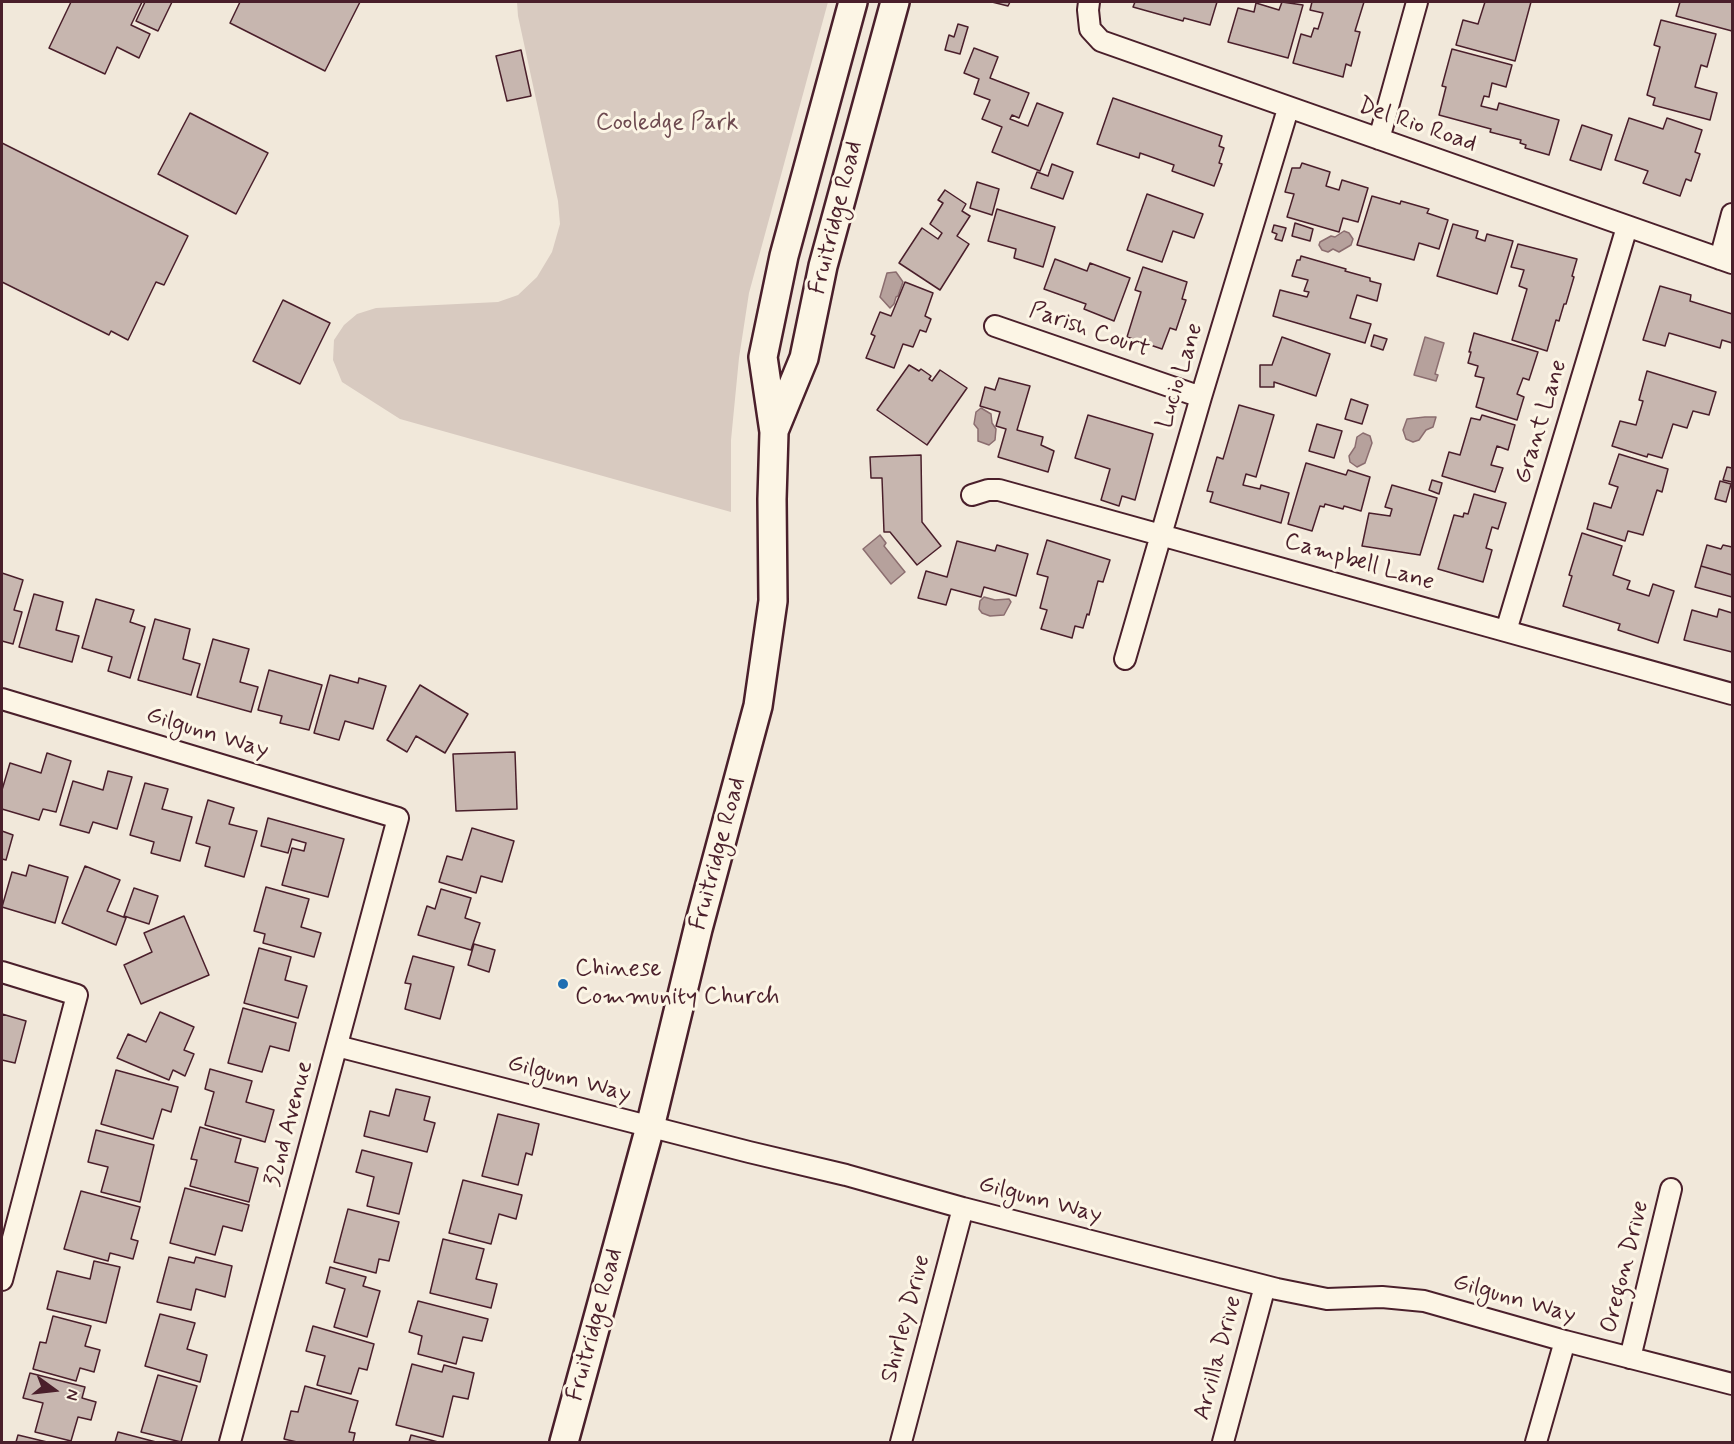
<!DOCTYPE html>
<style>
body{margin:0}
#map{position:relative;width:1734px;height:1444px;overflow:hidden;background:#f1e8da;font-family:Mynerve,sans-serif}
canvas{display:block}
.frame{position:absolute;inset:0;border:3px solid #4a1f2b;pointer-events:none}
.north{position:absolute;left:24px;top:1360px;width:60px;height:60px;-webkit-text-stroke:4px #fcf5e5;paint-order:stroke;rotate:105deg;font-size:16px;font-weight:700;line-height:24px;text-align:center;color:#4a1f2b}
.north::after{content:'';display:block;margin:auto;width:21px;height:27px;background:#4a1f2b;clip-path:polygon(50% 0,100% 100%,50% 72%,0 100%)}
</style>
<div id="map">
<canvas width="1734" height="1444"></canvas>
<div class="frame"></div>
<div class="north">N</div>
</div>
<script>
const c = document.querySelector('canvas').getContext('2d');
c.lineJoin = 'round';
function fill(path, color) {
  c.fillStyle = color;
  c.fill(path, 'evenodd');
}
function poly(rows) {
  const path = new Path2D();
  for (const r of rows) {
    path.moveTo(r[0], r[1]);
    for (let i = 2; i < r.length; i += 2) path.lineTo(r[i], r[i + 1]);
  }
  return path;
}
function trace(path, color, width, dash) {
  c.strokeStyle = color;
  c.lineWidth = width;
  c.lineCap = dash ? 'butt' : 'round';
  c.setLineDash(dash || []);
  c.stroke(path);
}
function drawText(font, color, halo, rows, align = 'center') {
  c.font = font + ' Mynerve,sans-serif';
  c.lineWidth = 6;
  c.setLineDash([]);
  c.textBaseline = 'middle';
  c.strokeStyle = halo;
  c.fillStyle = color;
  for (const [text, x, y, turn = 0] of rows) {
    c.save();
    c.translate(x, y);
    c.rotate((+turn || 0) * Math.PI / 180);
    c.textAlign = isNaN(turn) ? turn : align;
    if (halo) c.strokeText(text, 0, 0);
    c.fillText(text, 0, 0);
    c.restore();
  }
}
fill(poly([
 [517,2,828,2,749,293,739,358,731,440,731,512,400,419,342,382,333,360,334,340,344,325,357,314,376,308,498,302,518,295,537,277,552,252,560,224,558,201,518,16]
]), '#d8cac0');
const water = poly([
 [1344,231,1349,233,1353,239,1351,245,1339,252,1333,249,1328,252,1322,250,1319,245,1320,242,1331,236,1335,237,1344,231],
 [896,272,903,282,898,296,896,297,894,304,890,308,880,297,887,273,896,272],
 [1425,337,1444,343,1435,374,1438,375,1436,381,1414,375,1425,337],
 [981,408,991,414,992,423,996,429,995,440,989,445,978,441,978,429,974,424,976,412,981,408],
 [1425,417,1436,417,1433,427,1426,430,1419,440,1413,442,1406,439,1403,430,1407,419,1425,417],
 [1363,433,1370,436,1372,443,1365,463,1357,467,1350,462,1349,456,1355,447,1357,437,1363,433],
 [880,535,886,543,884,546,905,572,891,584,863,549,880,535],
 [984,597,995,600,1009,599,1011,602,1004,615,990,616,982,613,979,609,980,601,984,597]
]);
fill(water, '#b6a19c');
trace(water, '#8b6d6f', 1.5);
const building = poly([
 [71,2,142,2,131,25,150,34,139,58,117,47,105,74,49,48,71,2],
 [145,2,172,2,158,31,136,21,145,2],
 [240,2,360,2,325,71,230,23,240,2],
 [992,2,1010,2,1008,6,992,2],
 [1135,2,1217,2,1210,25,1184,18,1183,21,1133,7,1135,2],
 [1282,2,1303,5,1288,58,1228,42,1238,8,1254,12,1256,3,1279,10,1282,2],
 [1312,2,1364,2,1355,31,1360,32,1351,66,1346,64,1343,77,1293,63,1301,34,1311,37,1314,28,1318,29,1323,13,1310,10,1312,2],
 [1485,2,1531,2,1515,61,1456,45,1463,20,1478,24,1485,2],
 [1680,2,1732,2,1732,31,1676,16,1680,2],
 [1661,20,1716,34,1707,67,1701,65,1695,87,1717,93,1710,120,1653,105,1655,98,1647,95,1660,47,1654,45,1661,20],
 [958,24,968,27,960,54,945,50,949,35,954,37,958,24],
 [974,48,998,57,990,78,1029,93,1019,118,1012,115,1010,119,1028,126,1037,103,1063,113,1040,171,992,152,1002,127,982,119,990,100,974,94,979,79,964,73,974,48],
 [1452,49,1512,65,1506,87,1492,83,1489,97,1484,96,1481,106,1497,110,1499,103,1559,120,1549,155,1525,148,1526,145,1520,143,1521,140,1490,132,1491,129,1439,115,1446,87,1442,86,1452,49],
 [521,50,531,96,507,101,496,56,521,50],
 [1113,98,1222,136,1219,146,1224,148,1219,163,1222,164,1214,186,1172,171,1174,165,1140,153,1139,158,1097,144,1113,98],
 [190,113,268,153,236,214,158,174,190,113],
 [1629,118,1663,129,1667,118,1702,130,1695,152,1700,154,1691,181,1686,179,1680,196,1643,183,1648,171,1615,160,1629,118],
 [1582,125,1612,135,1601,170,1570,160,1582,125],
 [2,143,188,236,164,285,156,282,128,340,111,331,109,335,2,282,2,143],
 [1302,163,1330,172,1326,186,1339,190,1342,180,1368,188,1358,222,1343,218,1339,232,1287,217,1294,194,1285,192,1292,168,1300,168,1302,163],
 [1052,164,1073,172,1063,199,1031,188,1037,172,1048,176,1052,164],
 [977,182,999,189,992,215,970,208,977,182],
 [945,190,966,204,962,211,970,216,957,236,969,244,940,290,899,263,922,228,938,239,942,233,930,224,943,203,938,200,945,190],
 [1147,194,1203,214,1194,238,1173,231,1162,262,1127,250,1147,194],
 [1372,196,1400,204,1401,201,1429,209,1427,213,1448,220,1439,249,1419,243,1414,260,1357,245,1372,196],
 [997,209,1055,227,1043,267,1014,258,1016,249,988,241,997,209],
 [1295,223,1313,229,1310,241,1292,236,1295,223],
 [1453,224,1478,231,1476,238,1485,241,1487,234,1513,241,1497,294,1437,276,1453,224],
 [1274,225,1286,228,1282,241,1275,239,1277,234,1272,232,1274,225],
 [1518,244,1577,259,1572,276,1574,277,1566,304,1564,304,1559,321,1556,320,1547,351,1512,340,1527,289,1519,286,1524,270,1511,267,1518,244],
 [1301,256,1346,269,1345,271,1370,278,1370,281,1381,284,1377,301,1357,295,1350,318,1371,324,1365,343,1273,316,1280,290,1307,297,1309,292,1304,291,1308,280,1292,276,1297,260,1300,260,1301,256],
 [1055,259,1087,271,1090,263,1130,278,1114,321,1084,309,1086,304,1044,289,1055,259],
 [1143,267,1187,282,1182,299,1186,300,1176,330,1170,328,1162,349,1127,337,1141,292,1135,290,1143,267],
 [905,282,933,293,925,316,931,319,926,332,920,330,913,347,903,344,894,368,866,358,875,336,871,334,880,312,891,316,905,282],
 [1660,286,1691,295,1690,301,1732,314,1732,343,1722,340,1720,348,1669,333,1665,346,1643,340,1660,286],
 [283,300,330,323,300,384,253,361,283,300],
 [1474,333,1538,352,1529,380,1523,378,1517,394,1524,397,1517,420,1476,407,1484,378,1475,376,1478,366,1468,363,1471,352,1469,352,1474,333],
 [1374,335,1387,339,1383,350,1371,346,1374,335],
 [1282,337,1330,354,1316,396,1274,382,1274,387,1260,387,1260,365,1272,365,1282,337],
 [909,365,919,371,921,369,931,376,929,379,932,381,940,370,967,388,927,445,877,410,909,365],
 [1647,371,1716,392,1709,415,1693,411,1687,428,1673,424,1662,458,1648,454,1647,457,1612,446,1620,421,1636,425,1643,401,1639,400,1647,371],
 [999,378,1030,386,1017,430,1043,437,1041,445,1054,451,1048,472,998,457,1006,429,996,426,1000,412,980,406,985,387,995,390,999,378],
 [1351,399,1368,405,1362,424,1345,419,1351,399],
 [1239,405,1274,415,1256,477,1246,474,1243,485,1260,489,1261,485,1289,493,1281,523,1210,502,1213,492,1207,491,1217,457,1223,459,1239,405],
 [1088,415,1153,434,1135,500,1122,496,1119,506,1101,500,1110,469,1075,458,1088,415],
 [1482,415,1515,425,1508,450,1497,446,1491,465,1503,468,1495,492,1442,476,1449,452,1460,455,1471,418,1480,420,1482,415],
 [1317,424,1342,431,1334,458,1309,451,1317,424],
 [1619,454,1668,469,1662,492,1657,490,1643,535,1628,531,1625,541,1587,529,1594,503,1611,508,1618,487,1609,484,1619,454],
 [921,455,922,522,941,546,917,565,890,532,884,532,882,478,871,478,870,457,921,455],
 [1306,463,1346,475,1348,470,1370,477,1361,511,1344,506,1343,509,1325,504,1324,507,1320,506,1312,531,1288,524,1306,463],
 [1727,467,1732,468,1732,482,1723,480,1727,467],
 [1432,480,1442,483,1439,494,1429,490,1432,480],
 [1720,481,1731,484,1726,502,1715,499,1720,481],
 [1392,485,1437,498,1420,555,1362,546,1369,513,1390,516,1392,509,1385,507,1392,485],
 [1474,494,1506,503,1498,529,1492,527,1486,548,1492,550,1483,582,1438,569,1454,515,1463,517,1464,513,1468,514,1474,494],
 [1582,533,1622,546,1613,575,1630,581,1627,589,1649,596,1653,584,1674,591,1658,643,1618,630,1620,624,1563,606,1572,576,1569,575,1582,533],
 [1047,540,1110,560,1103,582,1098,581,1089,615,1087,614,1083,628,1075,626,1072,638,1041,629,1047,610,1040,608,1048,577,1037,574,1047,540],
 [957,541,995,551,997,545,1028,554,1016,596,984,587,981,597,951,589,946,605,918,598,926,571,947,577,957,541],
 [1707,545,1721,549,1723,545,1732,547,1732,575,1701,566,1707,545],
 [1701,566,1732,575,1732,597,1695,587,1701,566],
 [2,573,23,580,14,610,22,612,13,644,2,641,2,573],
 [34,594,63,602,56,630,79,636,72,662,19,647,34,594],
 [96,599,134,610,130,622,145,627,130,678,108,671,112,657,82,648,96,599],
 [1719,609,1732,613,1732,652,1684,640,1692,610,1717,617,1719,609],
 [155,619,190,629,183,659,200,664,191,695,138,680,155,619],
 [213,639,249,649,240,682,258,687,251,712,197,697,213,639],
 [269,670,322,685,309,730,280,723,282,716,258,710,269,670],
 [330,675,358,683,359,678,386,686,373,729,345,721,339,740,314,733,330,675],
 [420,685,468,714,445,753,416,736,407,752,387,740,420,685],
 [515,752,517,809,456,811,453,754,515,752],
 [47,753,71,761,56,812,43,809,39,820,2,809,2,790,10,763,41,773,47,753],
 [108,771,132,777,117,829,93,822,89,833,60,825,73,781,103,790,108,771],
 [145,783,168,789,162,809,192,817,180,861,151,853,154,842,130,835,145,783],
 [208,800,234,808,229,824,257,831,244,877,205,866,210,847,196,843,208,800],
 [268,818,344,839,328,897,282,885,292,848,304,851,306,843,292,839,288,853,261,846,268,818],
 [472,828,514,841,502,882,481,876,476,893,439,882,447,856,462,860,472,828],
 [2,831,13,835,6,860,2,859,2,831],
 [29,865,68,877,55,923,2,907,12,872,26,876,29,865],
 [85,866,120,880,107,911,126,918,116,945,62,923,85,866],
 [266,887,309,899,301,927,321,933,314,957,263,943,265,934,254,931,266,887],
 [134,888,158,896,149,924,124,916,134,888],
 [441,889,471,898,465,918,480,923,471,950,418,935,427,906,435,909,441,889],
 [184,916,209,975,141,1004,124,965,152,952,144,933,184,916],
 [474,944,495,950,489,972,468,965,474,944],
 [259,948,291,957,285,980,307,986,298,1018,244,1003,259,948],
 [413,956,454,967,440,1019,405,1009,411,984,405,983,413,956],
 [243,1008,296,1023,289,1051,270,1046,262,1072,228,1063,243,1008],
 [160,1012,194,1027,184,1050,194,1054,185,1076,173,1070,169,1080,117,1058,128,1034,146,1042,160,1012],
 [2,1014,26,1021,15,1063,2,1060,2,1014],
 [210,1069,252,1081,246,1102,274,1110,265,1142,205,1125,214,1092,205,1089,210,1069],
 [116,1070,178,1087,171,1112,162,1109,153,1139,101,1124,116,1070],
 [396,1089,430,1097,424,1120,435,1123,427,1152,364,1136,370,1111,389,1116,396,1089],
 [498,1114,539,1124,532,1155,526,1153,518,1185,482,1176,498,1114],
 [200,1127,241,1139,235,1162,258,1168,249,1202,190,1186,197,1160,191,1159,200,1127],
 [96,1130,154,1145,140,1202,101,1192,108,1167,88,1162,96,1130],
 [362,1150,412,1163,399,1214,367,1206,374,1177,356,1172,362,1150],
 [463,1180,522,1195,516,1219,499,1214,491,1244,449,1233,463,1180],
 [185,1188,249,1205,242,1231,223,1226,215,1255,170,1243,185,1188],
 [81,1191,140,1207,131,1239,138,1241,133,1259,110,1253,108,1261,64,1249,81,1191],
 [348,1209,399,1222,389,1261,379,1259,376,1273,334,1262,348,1209],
 [443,1239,484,1249,476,1279,497,1284,491,1308,430,1293,443,1239],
 [169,1257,194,1263,196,1257,232,1266,225,1297,196,1289,191,1310,157,1302,169,1257],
 [94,1261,120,1267,106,1323,47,1309,57,1271,90,1279,94,1261],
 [330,1267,366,1277,363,1286,380,1291,367,1337,334,1327,345,1289,326,1283,330,1267],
 [418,1301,488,1319,482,1341,463,1337,456,1364,418,1354,422,1336,409,1332,418,1301],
 [160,1314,195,1323,187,1349,207,1355,200,1382,145,1366,160,1314],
 [53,1316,91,1326,85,1346,100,1350,94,1372,80,1368,76,1381,33,1369,40,1342,46,1343,53,1316],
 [313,1326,374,1344,367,1370,359,1368,351,1394,317,1385,325,1356,306,1351,313,1326],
 [412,1364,442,1372,444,1365,474,1373,468,1399,453,1396,443,1437,396,1425,412,1364],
 [30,1373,85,1387,82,1398,96,1402,91,1420,78,1417,71,1441,35,1432,43,1403,23,1398,30,1373],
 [158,1375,197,1386,181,1442,141,1432,158,1375],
 [305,1386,358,1401,349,1432,355,1433,353,1442,297,1442,284,1439,291,1411,298,1412,305,1386],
 [118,1432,156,1442,115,1442,118,1432],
 [18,1435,47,1442,16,1442,18,1435],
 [411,1435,438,1442,409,1442,411,1435]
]);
fill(building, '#c7b6af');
trace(building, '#4a1f2b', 1.5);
const minor = poly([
 [1089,2,1088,10,1090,29,1101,41,1732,263],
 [1379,139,1417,2],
 [1720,259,1732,214],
 [995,326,1201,397],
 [972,495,988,490,999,490,1732,694],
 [1506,631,1627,227],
 [1125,659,1201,397,1288,109],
 [2,699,398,818,230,1442],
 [2,972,77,995,2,1280],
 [337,1046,749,1152,846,1175,963,1208,1277,1289,1327,1299,1382,1297,1424,1301,1565,1341,1732,1384],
 [1630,1358,1671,1189],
 [901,1442,963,1208],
 [1223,1442,1265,1286],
 [1536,1442,1565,1341]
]);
const secondary = poly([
 [774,431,804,358,823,266,895,2],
 [564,1442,650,1127,698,929,758,706,773,601,772,499,774,432,763,357,784,256,853,2]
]);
trace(minor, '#4a1f2b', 24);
trace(secondary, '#4a1f2b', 32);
trace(minor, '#fcf5e5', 20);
trace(secondary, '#fcf5e5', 27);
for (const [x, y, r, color] of [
 [563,984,6,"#1f6fb2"]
]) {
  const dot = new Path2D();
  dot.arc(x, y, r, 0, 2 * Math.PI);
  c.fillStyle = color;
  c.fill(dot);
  trace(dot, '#fcf5e5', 2);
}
drawText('24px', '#6e4a50', '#fcf5e5', [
 ["Cooledge Park",667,124]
]);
drawText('24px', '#4a1f2b', '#fcf5e5', [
 ["Del Rio Road",1417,126,19],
 ["Fruitridge Road",837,218,-76],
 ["Parish Court",1089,331,19],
 ["Lucio Lane",1181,376,-73],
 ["Grant Lane",1542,422,-73],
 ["Campbell Lane",1359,563,16],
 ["Gilgunn Way",207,734,17],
 ["Fruitridge Road",719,854,-75],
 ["Gilgunn Way",569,1080,15],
 ["32nd Avenue",290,1124,-75],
 ["Gilgunn Way",1040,1201,15],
 ["Oregon Drive",1626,1267,-76],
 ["Gilgunn Way",1514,1300,16],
 ["Shirley Drive",907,1319,-75],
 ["Fruitridge Road",596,1325,-75],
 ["Arvilla Drive",1219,1358,-75]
]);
drawText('24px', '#4a1f2b', '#fcf5e5', [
 ["Chinese",575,970],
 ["Community Church",575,998]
], 'left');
</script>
